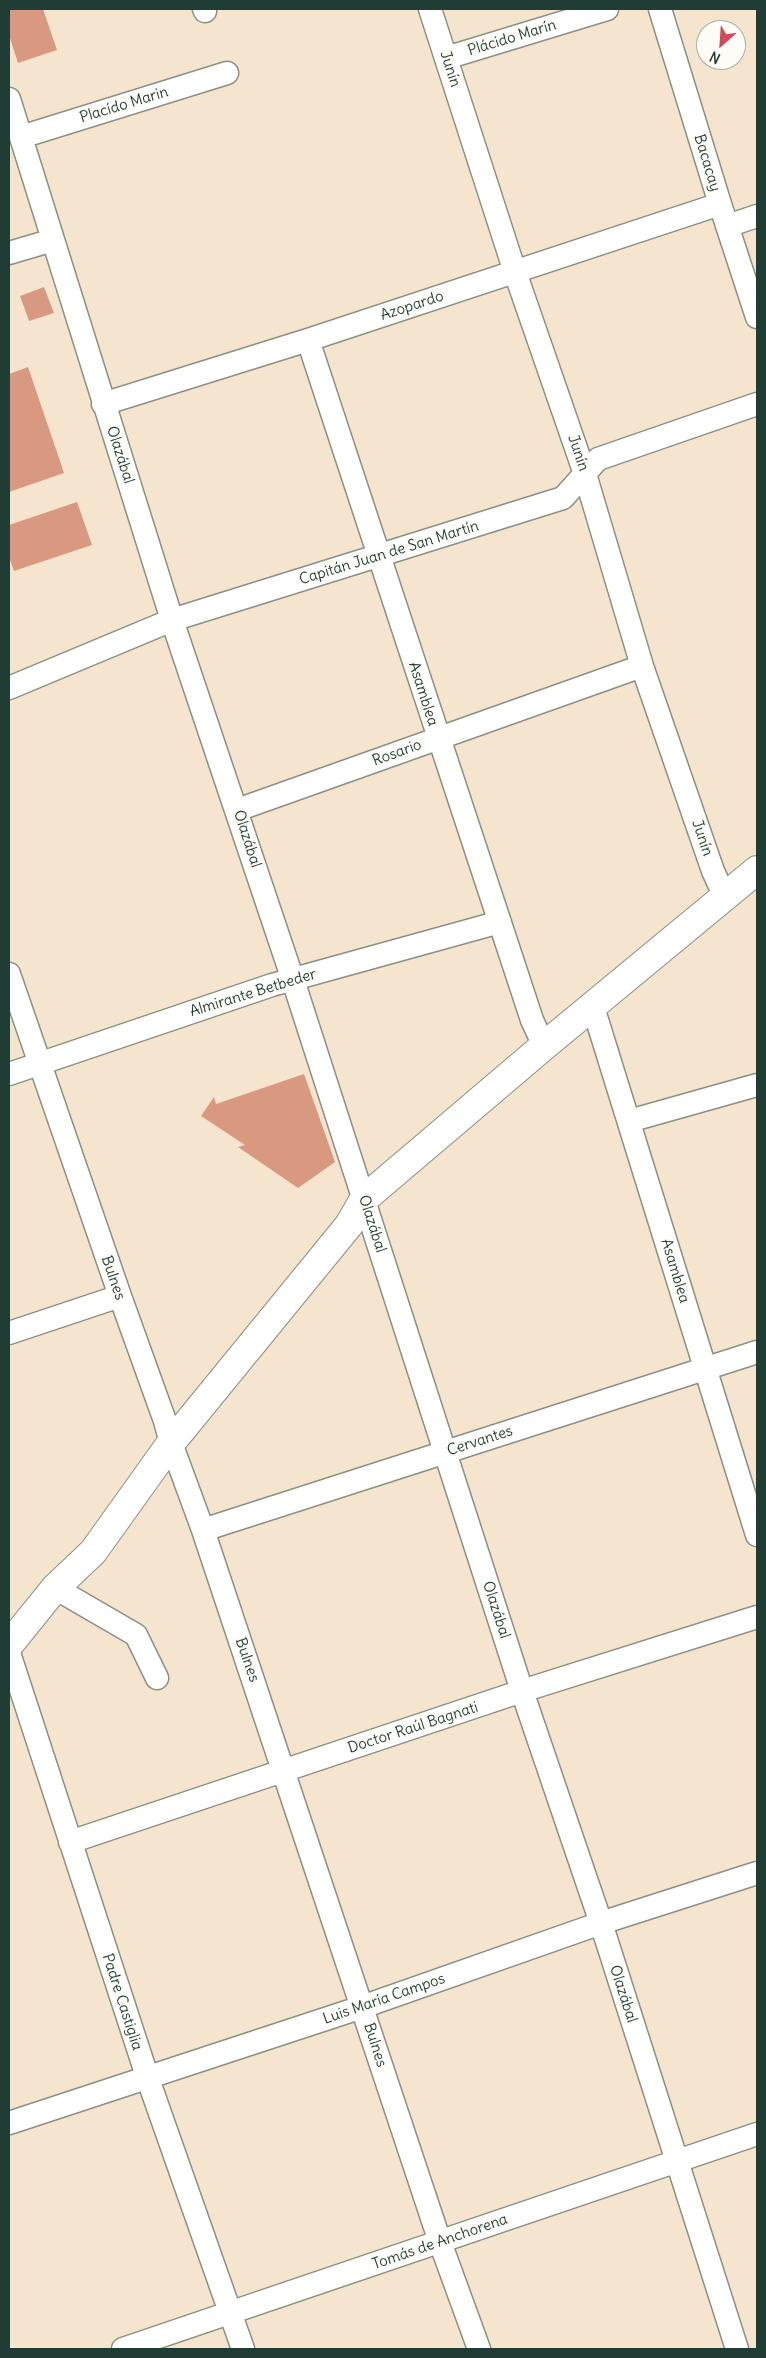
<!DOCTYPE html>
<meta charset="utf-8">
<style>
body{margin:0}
#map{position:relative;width:766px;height:2358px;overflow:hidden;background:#f6e5ce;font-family:Delius,sans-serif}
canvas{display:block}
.frame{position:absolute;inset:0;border:10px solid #1f3d34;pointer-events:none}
.north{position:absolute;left:696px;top:20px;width:50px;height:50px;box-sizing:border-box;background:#fdfcf7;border:1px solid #a4b0a9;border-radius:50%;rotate:206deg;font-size:14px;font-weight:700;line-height:20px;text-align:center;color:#1f3d34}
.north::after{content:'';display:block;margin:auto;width:18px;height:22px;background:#d1495b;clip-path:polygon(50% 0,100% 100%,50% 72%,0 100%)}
</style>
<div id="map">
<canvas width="766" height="2358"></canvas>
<div class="frame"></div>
<div class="north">N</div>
</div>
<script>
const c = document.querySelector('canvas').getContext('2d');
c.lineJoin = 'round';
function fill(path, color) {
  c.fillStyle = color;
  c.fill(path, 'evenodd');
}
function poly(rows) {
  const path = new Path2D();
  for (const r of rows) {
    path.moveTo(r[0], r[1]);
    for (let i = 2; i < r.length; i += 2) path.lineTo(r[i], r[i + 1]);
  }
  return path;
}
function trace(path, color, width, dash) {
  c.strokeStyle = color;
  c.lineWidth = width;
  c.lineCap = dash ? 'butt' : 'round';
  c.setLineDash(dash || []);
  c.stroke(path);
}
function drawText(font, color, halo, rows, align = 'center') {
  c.font = font + ' Delius,sans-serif';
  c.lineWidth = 4.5;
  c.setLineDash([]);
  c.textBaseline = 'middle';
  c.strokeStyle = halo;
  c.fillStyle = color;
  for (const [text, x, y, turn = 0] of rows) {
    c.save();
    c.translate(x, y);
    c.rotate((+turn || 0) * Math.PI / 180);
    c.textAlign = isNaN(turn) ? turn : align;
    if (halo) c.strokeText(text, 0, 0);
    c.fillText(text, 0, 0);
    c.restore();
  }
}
fill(poly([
 [9,9,43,9,57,50,18,63,9,35],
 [44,287,54,313,29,321,20,296],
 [28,367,64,473,9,492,9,374],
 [77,502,92,545,14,571,9,557,9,525],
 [304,1074,335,1162,298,1188,238,1147,245,1145,201,1116,214,1097,216,1104]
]), '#d99880');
const minor = poly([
 [204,9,205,11],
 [430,9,515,272,585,474,642,666,713,871,725,897],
 [660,9,720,204,757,317],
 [446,58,607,9],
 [9,99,172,620,293,980,522,1691,601,1923,737,2349],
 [21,137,227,73],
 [727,226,757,216],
 [9,253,53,240],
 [308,340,532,1020,544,1046],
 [103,404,308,340,720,204],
 [9,688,172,620,563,498,598,459,757,404],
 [237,810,642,666],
 [9,974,120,1296,165,1421,171,1443,203,1530,440,2242,479,2349],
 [593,1007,757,1535],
 [9,1074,272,985,500,922],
 [629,1121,757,1085],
 [9,1333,120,1296],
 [203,1530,757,1352],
 [55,1588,136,1635,157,1678],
 [9,1653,148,2079,243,2349],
 [70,1842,522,1691,757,1617],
 [9,2123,362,2007,601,1923,757,1873],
 [123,2349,757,2134]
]);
const major = poly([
 [9,1645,55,1588,93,1552,171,1443,349,1225,364,1199,544,1046,757,870]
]);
trace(minor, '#8a9181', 25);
trace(major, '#8a9181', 30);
trace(minor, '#fff', 22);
trace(major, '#fff', 28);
drawText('15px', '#1f3d34', '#fdfcf7', [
 ["Plácido Marín",512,38,-17],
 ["Junín",450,69,72],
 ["Placído Marin",124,105,-17],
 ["Bacacay",707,163,73],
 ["Azopardo",412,306,-18],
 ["Junín",578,453,71],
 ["Olazábal",120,455,72],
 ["Capitán Juan de San Martín",389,553,-17],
 ["Asamblea",423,694,72],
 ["Rosario",397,753,-20],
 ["Junín",702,838,71],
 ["Olazábal",247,839,72],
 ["Almirante Betbeder",253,993,-17],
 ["Olazábal",372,1224,72],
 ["Asamblea",675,1271,73],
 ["Bulnes",113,1278,71],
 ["Cervantes",480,1441,-18],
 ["Olazábal",496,1610,72],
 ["Bulnes",247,1660,71],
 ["Doctor Raúl Bagnati",413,1728,-18],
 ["Olazábal",623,1994,72],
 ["Luis María Campos",384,1999,-19],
 ["Padre Castiglia",122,2002,72],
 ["Bulnes",375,2045,72],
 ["Tomás de Anchorena",440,2242,-19]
]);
</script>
